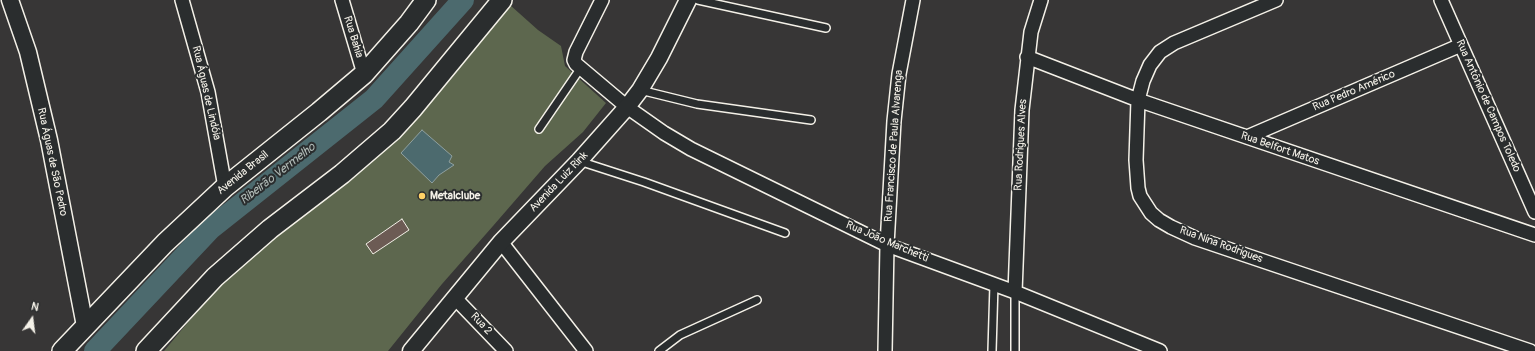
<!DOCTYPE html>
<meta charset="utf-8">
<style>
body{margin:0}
#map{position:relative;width:1535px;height:351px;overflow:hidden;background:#373636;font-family:Pangolin,sans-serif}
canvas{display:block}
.north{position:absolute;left:12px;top:299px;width:40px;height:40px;-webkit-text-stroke:3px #2a2d2e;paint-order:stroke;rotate:14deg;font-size:11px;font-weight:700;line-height:16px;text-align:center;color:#f4f1e8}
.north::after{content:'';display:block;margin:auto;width:14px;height:18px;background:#f4f1e8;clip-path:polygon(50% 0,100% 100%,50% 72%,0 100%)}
</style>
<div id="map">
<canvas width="1535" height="351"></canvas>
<div class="north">N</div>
</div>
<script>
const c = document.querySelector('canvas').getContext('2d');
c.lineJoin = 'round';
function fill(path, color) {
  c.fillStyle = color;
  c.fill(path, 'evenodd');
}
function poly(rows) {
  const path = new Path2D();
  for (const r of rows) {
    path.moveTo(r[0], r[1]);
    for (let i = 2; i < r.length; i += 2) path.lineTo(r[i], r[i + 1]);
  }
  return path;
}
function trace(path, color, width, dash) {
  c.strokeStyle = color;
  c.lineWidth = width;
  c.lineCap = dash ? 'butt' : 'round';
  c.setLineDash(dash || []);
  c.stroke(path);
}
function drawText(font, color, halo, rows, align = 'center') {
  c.font = font + ' Pangolin,sans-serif';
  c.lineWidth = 4;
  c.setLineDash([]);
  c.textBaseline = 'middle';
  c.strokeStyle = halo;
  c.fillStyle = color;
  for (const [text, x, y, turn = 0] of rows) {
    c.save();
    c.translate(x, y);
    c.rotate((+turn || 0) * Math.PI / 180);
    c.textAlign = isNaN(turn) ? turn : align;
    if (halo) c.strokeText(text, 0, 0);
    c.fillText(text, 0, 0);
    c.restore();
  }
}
fill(poly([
 [510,5,538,30,561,46,565,66,606,103,583,132,545,166,493,226,442,284,388,351,164,351,220,284,464,61]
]), '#5d674e');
const water = poly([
 [422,130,452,156,449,162,454,165,439,175,432,183,401,153,422,130]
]);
fill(water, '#4c6a6e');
trace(water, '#8fa09f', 1);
trace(poly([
 [95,351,210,229,374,99,463,0]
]), '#4c6a6e', 22);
const building = poly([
 [402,219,409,230,373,254,366,244,402,219]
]);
fill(building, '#6c5b54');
trace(building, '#f4f1e8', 1);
const service = poly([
 [698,0,826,28],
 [640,90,697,104,811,120],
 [539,129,580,69],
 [579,161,644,182,785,233],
 [1015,292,1015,351],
 [659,351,680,335,757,300],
 [992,351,994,284]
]);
const minor = poly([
 [182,0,208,92,225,187],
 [342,0,364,74],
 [602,0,576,52,574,60,576,64,627,107,664,133,691,149,887,245,1015,292,1160,351],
 [1276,0,1174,43,1160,52,1150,65,1143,81,1138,100,1136,160,1138,188,1140,196,1151,213,1159,220,1171,227,1195,238,1530,351],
 [1441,0,1535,212],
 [1027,57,1138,100,1535,235],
 [1247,137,1461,45],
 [501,242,586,351],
 [1015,292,1022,110,1031,32,1041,0],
 [455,298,506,351],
 [885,351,887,245,894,121,899,74,913,0]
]);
const tertiary = poly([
 [10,0,28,52,49,140,85,326],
 [411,351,501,242,579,161,627,107,640,90,659,58,688,0]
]);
const secondary = poly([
 [62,351,165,243,225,187,319,112,364,74,409,23,426,0],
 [146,351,215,277,270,229,342,174,392,131,413,108,502,0]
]);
trace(service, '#f4f1e8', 10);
trace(minor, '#f4f1e8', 16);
trace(tertiary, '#f4f1e8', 19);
trace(secondary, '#f4f1e8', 22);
trace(service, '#2a2d2e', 7);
trace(minor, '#2a2d2e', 13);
trace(tertiary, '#2a2d2e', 16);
trace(secondary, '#2a2d2e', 19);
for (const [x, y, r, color] of [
 [422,196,4,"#ffd166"]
]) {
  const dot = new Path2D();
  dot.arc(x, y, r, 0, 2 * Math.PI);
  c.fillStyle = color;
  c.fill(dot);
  trace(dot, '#2a2d2e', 1.5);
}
drawText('11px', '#f4f1e8', '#2a2d2e', [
 ["Rua Bahia",353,37,73],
 ["Rua Pedro Américo",1354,91,-23],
 ["Rua Águas de Lindóia",206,93,77],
 ["Rua Antônio de Campos Toledo",1488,106,66],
 ["Rua Rodrigues Alves",1021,145,-87],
 ["Rua Francisco de Paula Alvarenga",894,146,-86],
 ["Rua Belfort Matos",1280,149,19],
 ["Rua Águas de São Pedro",52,162,78],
 ["Avenida Brasil",243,173,-39],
 ["Avenida Luiz Rink",559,182,-46],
 ["Rua João Marchetti",887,242,23],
 ["Rua Nina Rodrigues",1221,245,20],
 ["Rua 2",481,324,47]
]);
drawText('bold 11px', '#f4f1e8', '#2a2d2e', [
 ["Metalclube",430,196]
], 'left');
drawText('italic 12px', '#b1bbb7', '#2a2d2e', [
 ["Ribeirão Vermelho",278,174,-38]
]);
</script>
